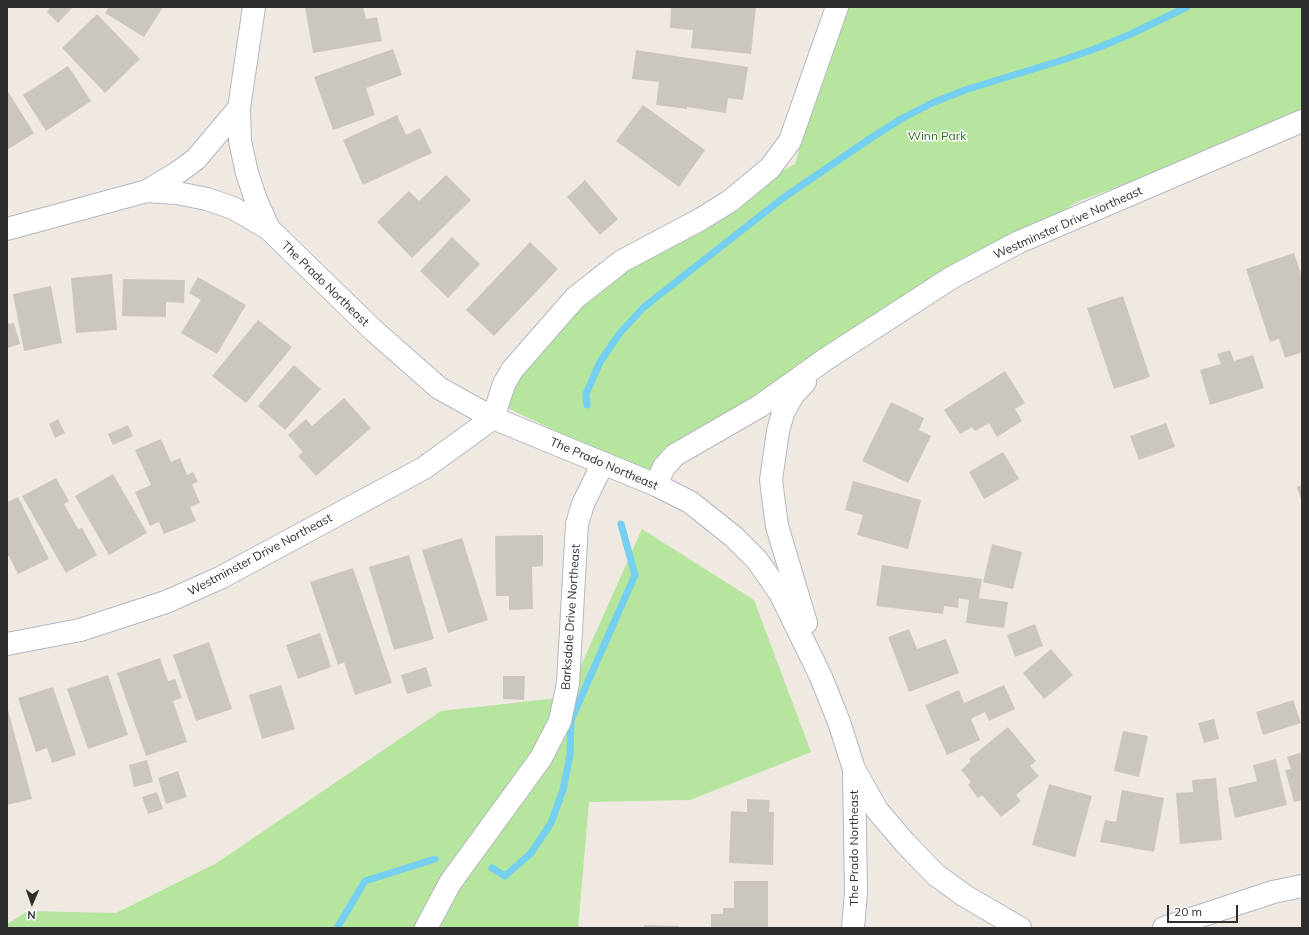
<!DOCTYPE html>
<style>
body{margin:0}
#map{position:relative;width:1309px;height:935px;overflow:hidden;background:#efe9e1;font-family:Mulish,sans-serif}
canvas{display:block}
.frame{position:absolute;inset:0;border:8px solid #2e2e2e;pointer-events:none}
.north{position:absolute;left:12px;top:883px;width:40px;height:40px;-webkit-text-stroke:3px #fff;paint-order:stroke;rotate:182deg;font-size:11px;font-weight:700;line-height:16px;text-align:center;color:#2e2e2e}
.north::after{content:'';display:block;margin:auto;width:14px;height:18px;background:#2e2e2e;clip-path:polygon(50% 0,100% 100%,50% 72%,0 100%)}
.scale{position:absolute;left:1167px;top:905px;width:71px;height:18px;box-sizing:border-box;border:2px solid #2e2e2e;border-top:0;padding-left:5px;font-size:12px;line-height:14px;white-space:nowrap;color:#2e2e2e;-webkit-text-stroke:3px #fff;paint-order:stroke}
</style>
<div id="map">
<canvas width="1309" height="935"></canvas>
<div class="frame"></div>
<div class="north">N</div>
<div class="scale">20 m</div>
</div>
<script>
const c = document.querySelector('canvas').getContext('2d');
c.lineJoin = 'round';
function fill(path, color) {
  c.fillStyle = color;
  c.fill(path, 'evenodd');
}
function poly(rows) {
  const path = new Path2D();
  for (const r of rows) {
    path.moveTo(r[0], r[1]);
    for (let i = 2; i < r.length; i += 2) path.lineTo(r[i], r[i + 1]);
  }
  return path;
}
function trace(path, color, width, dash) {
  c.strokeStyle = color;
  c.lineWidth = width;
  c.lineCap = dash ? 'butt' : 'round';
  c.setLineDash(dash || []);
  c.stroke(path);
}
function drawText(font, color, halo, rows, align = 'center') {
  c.font = font + ' Mulish,sans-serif';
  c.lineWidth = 3;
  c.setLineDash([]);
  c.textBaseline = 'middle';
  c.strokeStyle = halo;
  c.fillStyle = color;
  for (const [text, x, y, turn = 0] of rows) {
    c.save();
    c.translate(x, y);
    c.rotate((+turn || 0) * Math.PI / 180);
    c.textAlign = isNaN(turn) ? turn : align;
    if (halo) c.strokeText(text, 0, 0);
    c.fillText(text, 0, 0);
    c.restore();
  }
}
fill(poly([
 [840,7,1302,7,1302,120,1079,201,844,344,654,478,497,403,581,282,716,206,795,164],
 [642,529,754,600,811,752,690,800,589,802,578,928,7,928,7,924,28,911,116,913,215,864,441,711,567,697]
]), '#b6e59e');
trace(poly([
 [587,405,586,394,600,362,620,333,644,307,783,198,871,138,901,119,932,103,965,90,1066,59,1100,47,1133,33,1187,7],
 [492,868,505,876,531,853,551,823,563,790,570,755,571,720,635,575,621,524],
 [337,928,365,881,435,859]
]), '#75cff0', 7);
fill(poly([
 [51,7,73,7,58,23,47,12],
 [109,7,163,7,144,37,105,13],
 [305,7,363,7,366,19,377,17,382,41,313,53],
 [671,7,756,7,751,54,691,48,693,30,670,28],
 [97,14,140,59,105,93,62,48],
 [393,49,402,75,366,88,375,115,333,130,314,77],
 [636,50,748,67,743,100,728,98,726,113,687,107,687,109,656,105,659,82,632,79],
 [68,66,91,101,46,131,23,95],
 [7,90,34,133,7,150],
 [643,105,705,150,679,187,616,141],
 [397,115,406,135,420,128,432,153,363,185,343,140],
 [446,175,471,200,412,258,377,222,409,191,419,201],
 [585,180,618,219,600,235,567,197],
 [452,237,480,264,448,298,420,271],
 [530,242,558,269,494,336,466,310],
 [1294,253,1302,277,1302,352,1285,358,1279,339,1270,342,1246,269],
 [112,274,117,330,76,333,71,278],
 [198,277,246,305,217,354,181,333,201,300,189,293],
 [123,279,185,280,184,303,166,302,166,317,122,316],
 [51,286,62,343,24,351,13,294],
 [1123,296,1150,377,1114,389,1087,308],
 [7,318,9,324,14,323,20,344,7,348],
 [258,320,292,347,246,403,212,376],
 [1230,350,1234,361,1253,355,1264,388,1210,405,1200,370,1221,364,1217,354],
 [294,365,321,389,285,430,258,406],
 [1005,371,1025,403,1015,409,1022,421,997,437,989,423,975,431,972,427,960,434,944,410],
 [344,398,371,428,316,476,298,456,303,452,288,435,306,419,312,426],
 [891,402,924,418,919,430,931,436,908,483,862,461],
 [58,419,65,433,55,438,49,424],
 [1166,423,1175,447,1139,460,1130,436],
 [128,425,133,436,113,445,108,434],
 [161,439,171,462,180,458,187,475,193,472,198,482,192,484,200,503,190,507,196,521,164,534,159,522,150,526,135,492,151,485,135,450],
 [1003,452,1019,479,984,499,969,472],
 [113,474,147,533,109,555,75,496],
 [56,478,69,501,64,504,78,529,82,528,97,555,66,573,22,496],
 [853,481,921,500,908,549,857,535,863,515,845,510],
 [1302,485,1302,502,1297,487],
 [18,497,49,559,18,574,9,556,7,557,7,502],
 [543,535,543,566,532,567,533,609,509,610,509,596,496,596,495,536],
 [462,538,488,620,448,633,422,550],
 [992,544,1022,552,1013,589,983,582],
 [409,555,434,639,394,650,369,567],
 [882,565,982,579,979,598,1008,602,1004,628,966,623,969,600,959,598,958,608,944,606,943,614,876,606],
 [353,568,392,683,355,695,344,662,338,665,310,582],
 [1035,624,1043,646,1015,657,1007,635],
 [909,629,917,649,946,639,959,673,909,692,888,637],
 [320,633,331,667,298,679,286,645],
 [209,642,232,709,196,721,173,655],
 [1051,649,1073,675,1044,699,1023,673],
 [160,658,168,681,175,679,182,698,173,701,187,742,146,756,117,673],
 [426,667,432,686,407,694,401,675],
 [108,675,128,735,88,749,67,689],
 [503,676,525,676,524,700,503,699],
 [281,685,295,729,262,739,249,695],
 [1004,685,1015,709,989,721,985,712,971,719,980,740,947,755,925,705,959,690,964,703],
 [53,687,76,755,52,763,47,748,36,752,18,698],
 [1293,700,1301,723,1263,735,1256,712],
 [7,706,32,799,7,805],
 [1214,719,1219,739,1204,743,1198,723],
 [1008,727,1036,761,1030,766,1039,776,1016,795,1021,801,1001,817,982,795,978,798,968,785,971,782,961,770,971,761,969,759],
 [1123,731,1148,736,1139,777,1114,771],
 [1302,752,1302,800,1294,802,1285,770,1291,769,1287,757],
 [1276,759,1287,805,1235,818,1228,788,1257,781,1253,765],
 [147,760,153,782,134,787,129,765],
 [178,771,187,797,166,804,158,778],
 [1216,778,1222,840,1180,844,1176,793,1193,792,1192,780],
 [1049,784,1092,796,1075,857,1032,845],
 [1122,790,1164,798,1154,852,1100,842,1105,820,1116,822],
 [157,792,163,809,148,814,142,797],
 [747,799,770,800,769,812,774,812,773,865,729,863,731,811,747,812],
 [734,881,768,881,768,928,711,928,711,914,723,914,723,908,734,908],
 [644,925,679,926,679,928,644,928]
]), '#cbc7bf');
const street = poly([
 [254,7,239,108,240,141,247,173,256,200,269,229],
 [147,191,177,193,207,199,233,208,269,229,372,329,439,388,493,418,656,485,690,502,734,537,757,560,780,593,821,677,839,722,854,769,877,810,905,843,936,875,965,896,1020,928],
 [7,229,147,191,177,173,196,159,239,108],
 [805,382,793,395,783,413,778,431,771,480,777,526,806,623],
 [656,485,664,467,675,455,760,406,826,359,951,278,1019,242,1302,121],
 [7,644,80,630,166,602,220,578,424,468,493,418,504,384,512,370,575,298,622,261,701,219,730,201,770,168,790,141,837,7],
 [426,928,450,883,541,758,560,721,568,683,577,524,583,504,603,463],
 [853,928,856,892,854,771],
 [1164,928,1273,892,1302,886]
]);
trace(street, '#b4b7c1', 24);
trace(street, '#fff', 22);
drawText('12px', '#2c6e1b', '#fff', [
 ["Winn Park",937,136]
]);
drawText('12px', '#2e2e2e', '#fff', [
 ["Westminster Drive Northeast",1068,223,-24],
 ["The Prado Northeast",325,284,44],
 ["The Prado Northeast",604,464,23],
 ["Westminster Drive Northeast",260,555,-28],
 ["Barksdale Drive Northeast",571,617,-86],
 ["The Prado Northeast",854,848,-90]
]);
</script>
